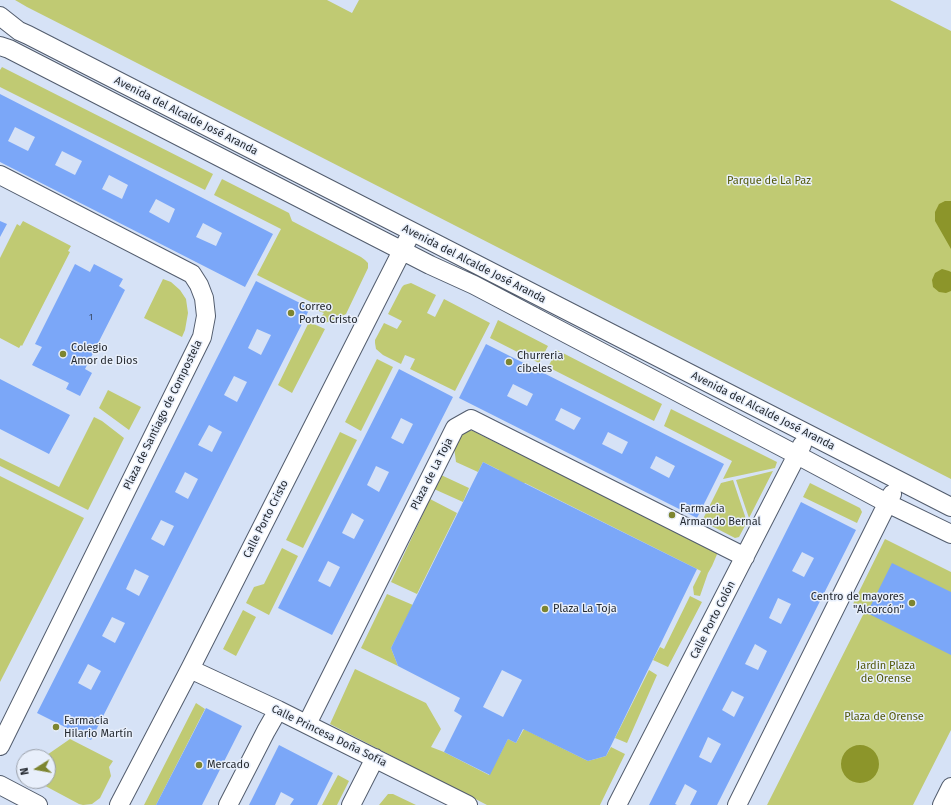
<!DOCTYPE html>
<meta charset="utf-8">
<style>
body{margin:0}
#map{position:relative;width:951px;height:805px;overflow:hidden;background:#d6e2f6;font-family:"Fira Sans",sans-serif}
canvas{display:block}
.north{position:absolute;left:16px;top:749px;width:40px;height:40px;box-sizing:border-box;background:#e8effb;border:1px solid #9aa0aa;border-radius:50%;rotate:259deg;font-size:11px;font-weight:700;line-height:16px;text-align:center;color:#252a31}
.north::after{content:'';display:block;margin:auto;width:14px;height:18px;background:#7d8530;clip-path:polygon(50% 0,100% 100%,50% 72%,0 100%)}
</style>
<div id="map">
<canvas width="951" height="805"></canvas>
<div class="north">N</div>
</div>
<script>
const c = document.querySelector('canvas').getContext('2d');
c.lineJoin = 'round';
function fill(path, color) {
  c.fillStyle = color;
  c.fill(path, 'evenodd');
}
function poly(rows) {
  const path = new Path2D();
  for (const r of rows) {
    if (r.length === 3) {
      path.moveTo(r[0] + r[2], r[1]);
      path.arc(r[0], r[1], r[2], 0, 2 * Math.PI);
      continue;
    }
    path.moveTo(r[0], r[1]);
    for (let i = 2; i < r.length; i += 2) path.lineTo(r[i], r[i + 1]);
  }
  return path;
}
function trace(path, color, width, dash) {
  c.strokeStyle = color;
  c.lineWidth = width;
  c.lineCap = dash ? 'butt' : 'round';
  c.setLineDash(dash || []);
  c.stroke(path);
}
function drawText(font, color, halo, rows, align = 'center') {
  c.font = font + ' "Fira Sans",sans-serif';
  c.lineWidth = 3;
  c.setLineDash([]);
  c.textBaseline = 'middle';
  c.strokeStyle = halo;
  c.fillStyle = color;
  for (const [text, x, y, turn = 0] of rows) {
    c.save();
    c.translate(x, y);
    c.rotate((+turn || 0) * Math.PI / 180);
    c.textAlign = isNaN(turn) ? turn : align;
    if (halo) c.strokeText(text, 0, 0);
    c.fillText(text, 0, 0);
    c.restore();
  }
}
fill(poly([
 [15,0,327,0,352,13,359,0,890,0,951,31,951,479,90,39,27,7],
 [2,67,213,174,205,190,0,87,0,70],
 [222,179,289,213,292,221,361,257,365,260,368,263,368,268,346,314,331,321,324,323,319,319,324,313,316,310,317,305,257,275,281,229,214,195],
 [23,221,71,246,68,251,70,252,22,346,21,345,19,348,0,338,0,258,17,224,20,226],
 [163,279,171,282,180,290,186,299,188,313,185,330,182,337,144,318],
 [411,283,436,295,427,313,435,317,444,299,490,323,455,391,410,369,415,359,405,355,401,364,383,355,376,349,375,343,375,340,384,323,397,329,402,321,388,314,402,287,404,285],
 [498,320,548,346,539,363,490,338],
 [309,322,325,329,292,393,278,385],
 [557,350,662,404,654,421,548,367],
 [377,359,393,367,361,431,345,422],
 [108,390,141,407,129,430,99,408],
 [671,409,777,462,775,468,723,479,732,461,664,426],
 [94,417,102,421,124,438,88,510,0,466,0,458,59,487],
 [468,430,473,431,718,552,712,566,708,573,700,596,694,595,693,587,701,571,525,483,480,508,499,470,483,462,478,472,456,462,454,447,459,438,464,431],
 [340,432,357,440,303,548,286,540],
 [773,471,749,518,736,480],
 [441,475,469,488,463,502,434,489],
 [0,476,84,518,0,682],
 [733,480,747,522,739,537,735,538,702,521,721,483],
 [810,483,860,508,862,512,857,523,803,497],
 [430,499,457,513,417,594,391,582],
 [885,539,951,572,951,730,913,805,767,805,865,611,853,604],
 [282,548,298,556,269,615,246,603,254,587,264,584],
 [387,594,413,605,391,648,398,666,361,648],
 [690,596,702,602,668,667,653,660,660,647,664,649],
 [243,610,256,617,236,656,223,649],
 [355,669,426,703,441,729,431,747,444,752,489,775,508,739,516,743,524,729,588,761,606,756,611,747,625,754,600,805,487,805,427,774,330,724],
 [649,670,657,675,627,743,615,738],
 [196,703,205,709,156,805,144,805],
 [70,739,113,761,109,767,111,776,100,798,92,804,83,805,79,804,36,781,48,781,48,757,44,757],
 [338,775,349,781,337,805,322,805],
 [388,794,393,794,416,805,379,805]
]), '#c0ca73');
fill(poly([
 [945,201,951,201,951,249,935,221,935,212,939,204],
 [942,269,949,271,951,272,951,291,946,293,939,292,933,287,932,280,935,273],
 [860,764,19]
]), '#8c952a');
fill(poly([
 [0,94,273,234,245,287,0,162],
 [15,127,35,137,28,151,8,141],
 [62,151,82,161,75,175,55,165],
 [109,175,128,185,122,199,102,189],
 [156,199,175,209,169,223,149,212],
 [203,223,222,233,216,246,196,237],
 [0,221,7,224,0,237],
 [75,264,90,272,94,264,123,279,119,286,125,290,85,369,92,373,80,396,66,389,69,383,32,365,42,347,35,344],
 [256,281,310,308,91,740,37,713],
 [257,329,271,335,261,355,248,348],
 [234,376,247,382,237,402,224,395],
 [209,425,222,432,212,452,198,445],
 [185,472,198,479,188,499,175,492],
 [161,520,174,526,164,546,151,539],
 [135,569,149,576,139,596,126,589],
 [112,617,125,623,115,643,102,636],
 [88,664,101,671,91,690,78,683],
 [486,344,724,464,697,518,459,398],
 [513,384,533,394,527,406,507,396],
 [561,408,581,418,574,430,555,420],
 [608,432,628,442,622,454,602,444],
 [656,456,675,466,669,478,650,468],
 [399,369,453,397,332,635,278,608],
 [401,418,413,424,403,444,391,438],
 [376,466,389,472,379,492,367,485],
 [352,513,364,520,354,539,342,533],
 [328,561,340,567,330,587,318,581],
 [0,379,70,415,49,454,0,429],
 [483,462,524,483,697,569,606,756,588,761,523,729,516,743,508,739,490,775,444,752,462,716,454,711,460,698,398,666,391,648],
 [502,670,522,680,503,717,483,707],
 [801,502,856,530,717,805,690,805,697,791,685,784,675,804,677,805,649,805],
 [802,552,814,558,804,577,792,571],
 [778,598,791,604,781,624,769,618],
 [755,644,767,651,758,670,745,664],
 [732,691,744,697,734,717,722,710],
 [708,737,721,744,711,763,699,757],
 [892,563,951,592,951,655,867,613],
 [206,708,242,726,202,805,156,805],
 [279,745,333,773,317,805,290,805,294,799,281,792,275,805,249,805]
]), '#7ba7f8');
const minor = poly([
 [0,16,19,31,28,35,951,507],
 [0,46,9,49,430,265,474,285,797,455,887,503,951,534],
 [0,175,192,274,199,285,204,298,206,316,202,337,0,746],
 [190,669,278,710,468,805],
 [307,724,455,428,471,419,745,557],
 [0,785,38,805],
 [119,805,190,669,408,239],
 [228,805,266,731,278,710],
 [351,805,375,758],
 [617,805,802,445],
 [737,805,892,494],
 [942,805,951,787]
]);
trace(minor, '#525c6d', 20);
trace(minor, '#fff', 18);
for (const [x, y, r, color] of [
 [291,313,4,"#7d8530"],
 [63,354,4,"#7d8530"],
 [509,362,4,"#7d8530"],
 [672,515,4,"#7d8530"],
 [912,603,4,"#7d8530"],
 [545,609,4,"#7d8530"],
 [56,727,4,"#7d8530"],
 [199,765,4,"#7d8530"]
]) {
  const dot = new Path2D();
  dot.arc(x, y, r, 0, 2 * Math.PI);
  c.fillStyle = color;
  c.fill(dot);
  trace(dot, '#e8effb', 1.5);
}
drawText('9px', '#3a4963', null, [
 ["1",91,317]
]);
drawText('11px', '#252a31', '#e8effb', [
 ["Avenida del Alcalde José Aranda",186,116,27],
 ["Avenida del Alcalde José Aranda",474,264,27],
 ["Avenida del Alcalde José Aranda",763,411,27],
 ["Plaza de Santiago de Compostela",163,415,-64],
 ["Plaza de La Toja",432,474,-63],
 ["Calle Porto Cristo",266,519,-63],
 ["Calle Porto Colón",713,620,-63],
 ["Calle Princesa Doña Sofía",329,736,26]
]);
drawText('11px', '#53590a', '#e8effb', [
 ["Parque de La Paz",769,181],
 ["Jardin Plaza",886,666],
 ["de Orense",886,679],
 ["Plaza de Orense",884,717]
]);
drawText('11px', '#252a31', '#e8effb', [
 ["Correo",299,307],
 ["Porto Cristo",299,320],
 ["Colegio",71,348],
 ["Amor de Dios",71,361],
 ["Churreria",517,356],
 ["cibeles",517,369],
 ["Farmacia",680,509],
 ["Armando Bernal",680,522],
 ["Centro de mayores",904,597,"right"],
 ["\"Alcorcón\"",904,610,"right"],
 ["Plaza La Toja",553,609],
 ["Farmacia",64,721],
 ["Hilario Martín",64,734],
 ["Mercado",207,765]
], 'left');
</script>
